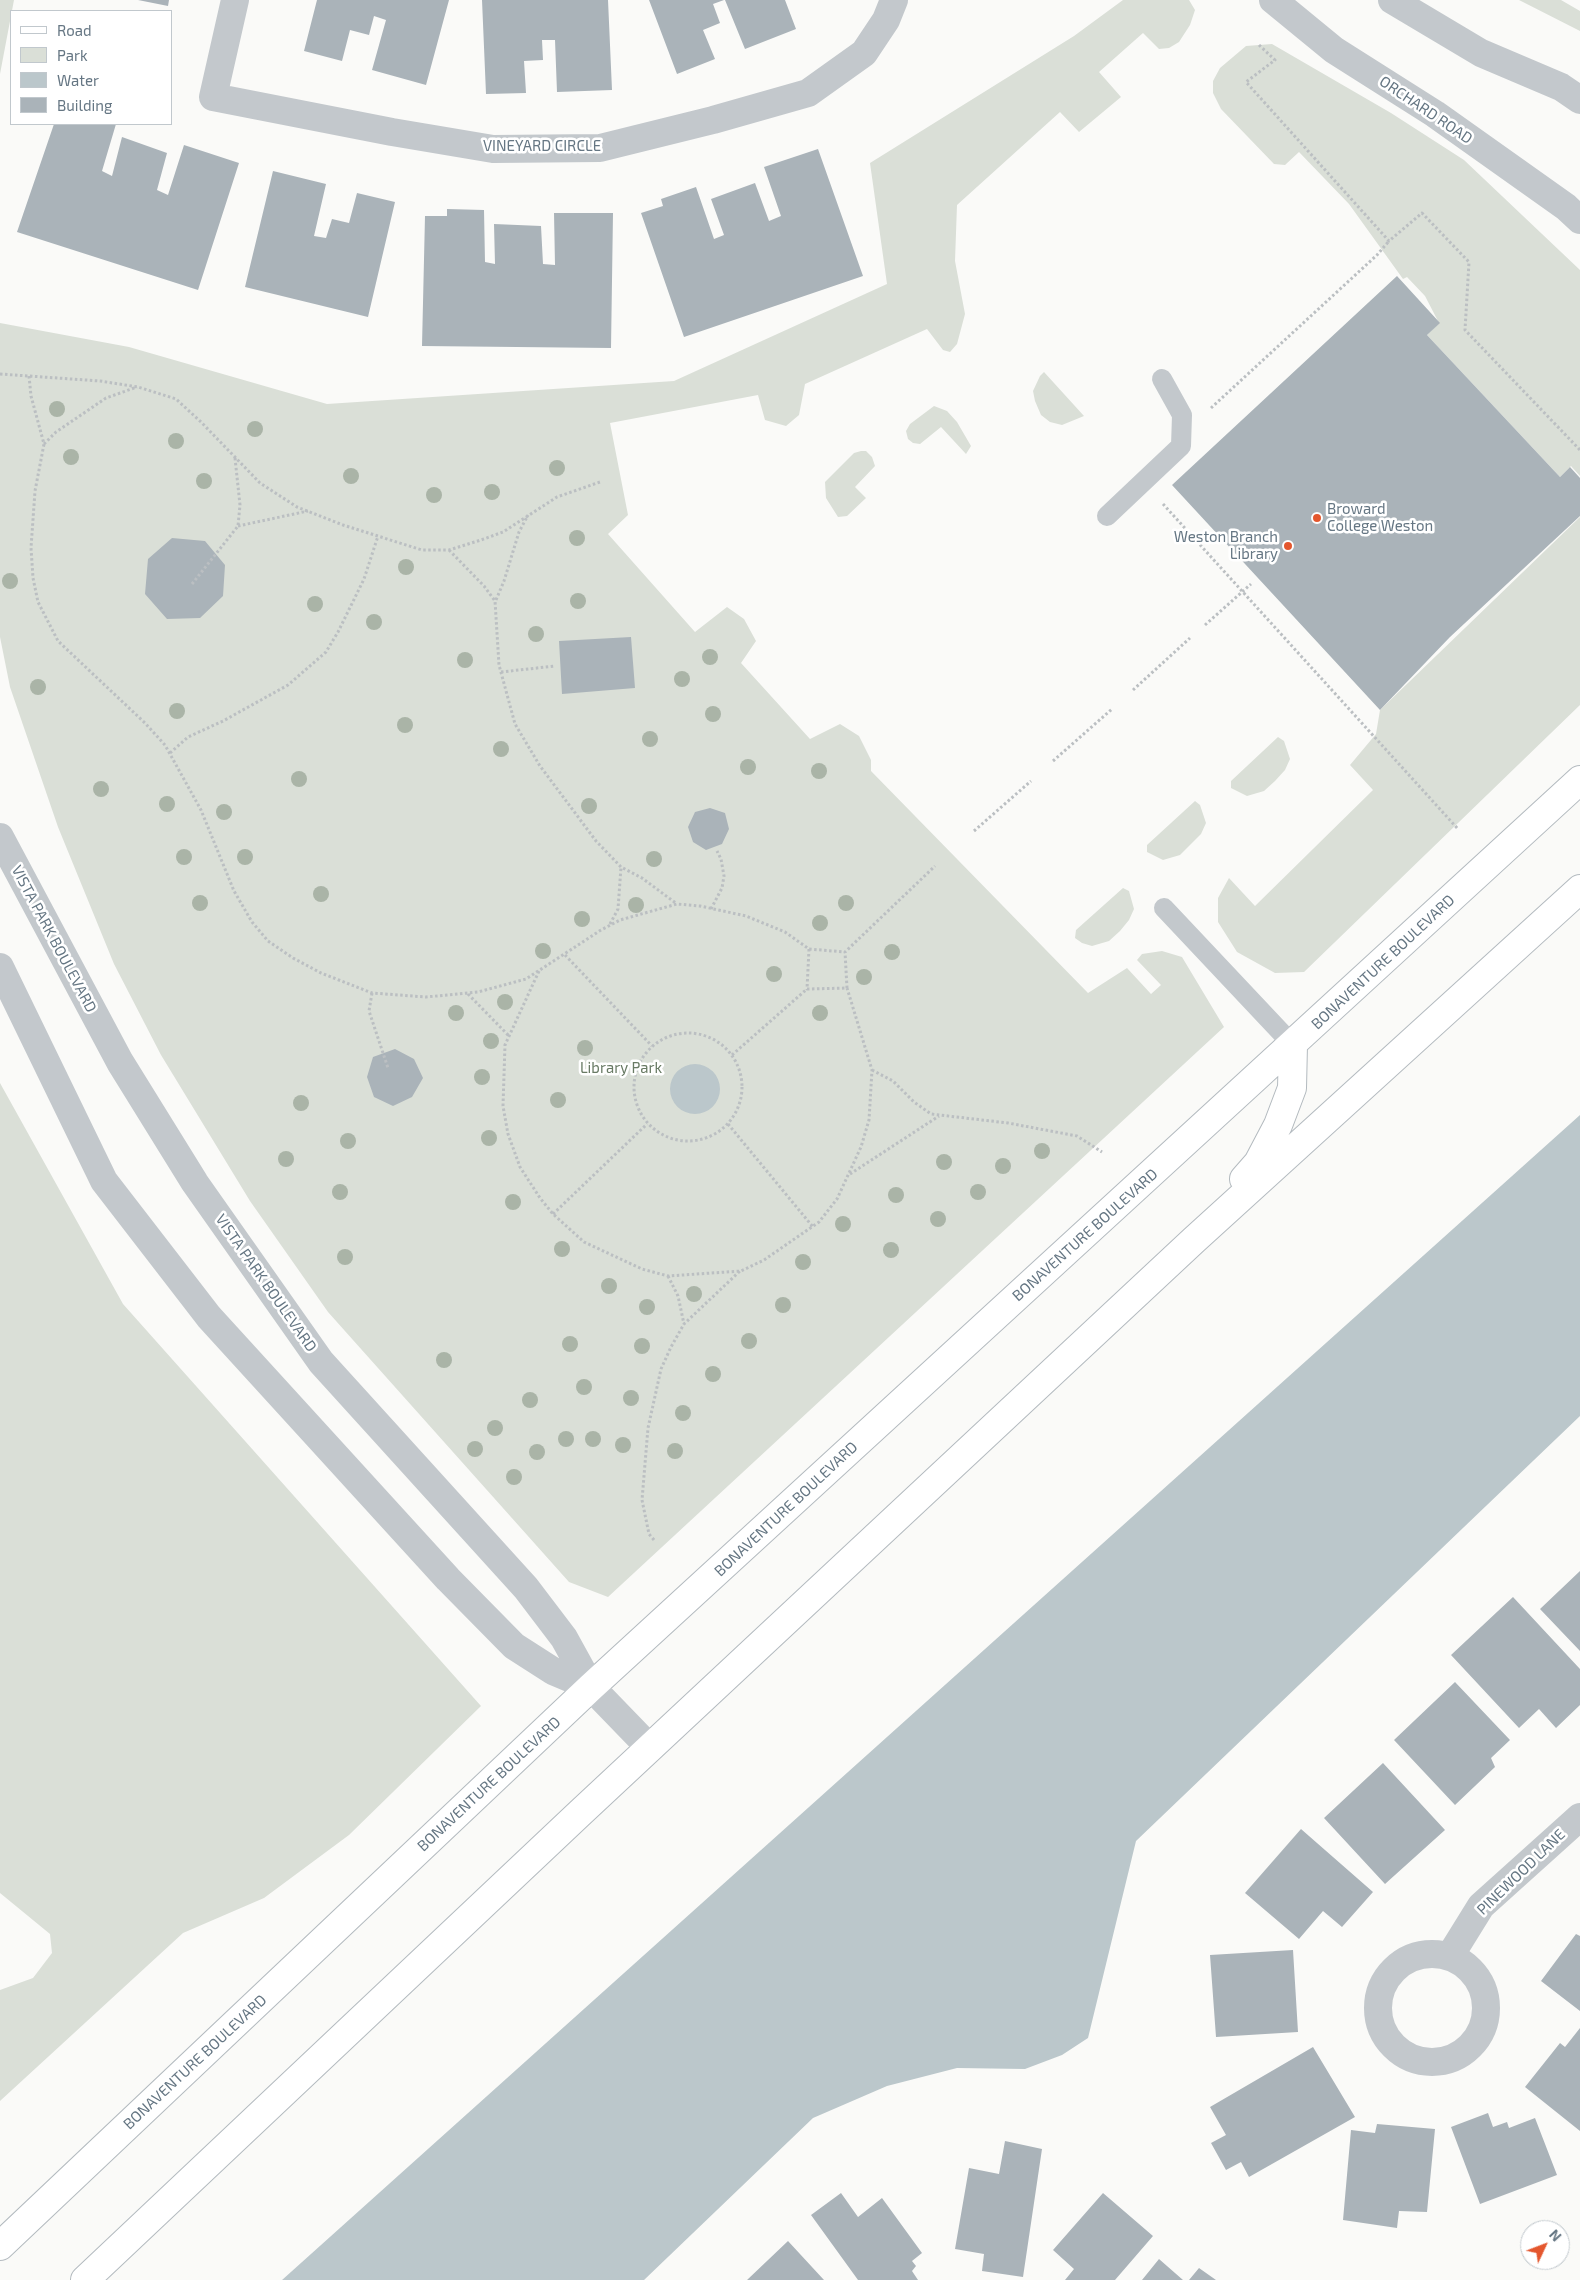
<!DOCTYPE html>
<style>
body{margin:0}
#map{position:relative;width:1580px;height:2280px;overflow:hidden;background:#fafaf8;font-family:"Exo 2",sans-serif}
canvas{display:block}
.legend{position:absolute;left:10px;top:10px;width:162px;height:115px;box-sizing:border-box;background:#fff;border:1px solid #c1c8cd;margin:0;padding:6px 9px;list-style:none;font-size:15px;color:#657683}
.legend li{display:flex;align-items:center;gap:10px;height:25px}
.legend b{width:25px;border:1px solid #c1c8cd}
.north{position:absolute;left:1520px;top:2220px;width:50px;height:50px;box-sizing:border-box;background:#fff;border:1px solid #c1c8cd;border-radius:50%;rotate:47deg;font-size:14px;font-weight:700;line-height:20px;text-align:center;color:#657683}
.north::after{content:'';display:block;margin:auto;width:18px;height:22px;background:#e4572e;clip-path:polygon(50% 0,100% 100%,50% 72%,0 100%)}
</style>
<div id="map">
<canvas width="1580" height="2280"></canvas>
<ul class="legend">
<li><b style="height:6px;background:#fff"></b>Road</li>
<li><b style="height:14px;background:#dadfd7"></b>Park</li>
<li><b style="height:14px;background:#bbc7cb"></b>Water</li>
<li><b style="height:14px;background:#aab3b9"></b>Building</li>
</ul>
<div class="north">N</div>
</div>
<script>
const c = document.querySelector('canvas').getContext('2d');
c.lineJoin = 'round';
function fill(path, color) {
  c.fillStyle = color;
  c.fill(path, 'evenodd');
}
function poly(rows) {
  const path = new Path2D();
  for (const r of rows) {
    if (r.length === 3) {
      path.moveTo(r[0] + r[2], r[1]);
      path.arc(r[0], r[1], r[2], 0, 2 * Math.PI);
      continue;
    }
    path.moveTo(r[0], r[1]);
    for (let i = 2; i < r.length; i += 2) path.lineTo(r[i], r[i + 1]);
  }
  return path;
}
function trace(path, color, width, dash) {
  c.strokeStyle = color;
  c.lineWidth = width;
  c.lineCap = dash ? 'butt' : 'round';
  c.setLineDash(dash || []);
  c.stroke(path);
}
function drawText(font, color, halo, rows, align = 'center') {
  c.font = font + ' "Exo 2",sans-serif';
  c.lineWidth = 5;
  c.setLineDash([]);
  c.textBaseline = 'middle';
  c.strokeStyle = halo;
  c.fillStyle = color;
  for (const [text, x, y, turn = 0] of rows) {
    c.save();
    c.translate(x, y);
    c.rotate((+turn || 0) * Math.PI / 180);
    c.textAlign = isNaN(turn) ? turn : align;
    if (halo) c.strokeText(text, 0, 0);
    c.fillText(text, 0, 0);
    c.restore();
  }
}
fill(poly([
 [0,0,14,0,0,74],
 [1123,0,1189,0,1195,10,1190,25,1179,42,1169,48,1159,49,1143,33,1099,72,1121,97,1079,132,1060,112,957,205,955,261,965,314,957,344,950,352,943,350,927,329,805,384,799,415,786,426,765,420,758,395,610,423,628,515,608,534,695,632,727,607,744,619,756,641,741,663,810,739,840,724,859,736,871,760,871,771,1088,993,1127,968,1151,994,1161,985,1137,960,1142,954,1162,951,1182,957,1224,1027,608,1597,569,1582,328,1312,250,1201,161,1055,114,964,58,827,10,687,0,637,0,323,129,347,327,404,674,381,887,284,870,163,1074,36],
 [1519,0,1561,0,1580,11,1580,31],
 [1272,44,1391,113,1464,160,1580,270,1580,476,1571,466,1560,477,1427,335,1439,323,1425,296,1407,277,1403,279,1349,204,1299,152,1285,165,1274,164,1221,109,1213,93,1213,81,1220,68,1246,46],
 [1044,372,1084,416,1062,425,1050,422,1041,415,1035,401,1033,391,1040,376],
 [934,406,947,411,957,422,971,446,966,454,941,427,920,444,913,443,908,439,906,431,910,424],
 [861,451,866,451,872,457,875,466,855,487,866,498,847,516,838,517,826,498,825,482,854,453],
 [1580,517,1580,705,1304,972,1275,973,1237,952,1218,922,1218,898,1229,878,1255,906,1373,790,1350,765,1376,734,1380,710],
 [1278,737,1284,741,1290,759,1285,770,1275,781,1264,791,1247,796,1231,788,1231,781],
 [1195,801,1200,805,1206,823,1201,834,1180,855,1163,860,1147,852,1147,845],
 [1123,888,1129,891,1134,909,1129,920,1120,931,1109,941,1092,946,1082,943,1075,938,1076,930],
 [0,1083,123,1304,481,1706,349,1835,264,1898,183,1933,0,2101,0,1990,33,1978,52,1953,50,1934,0,1893]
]), '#dadfd7');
fill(poly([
 [695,1089,25],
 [1580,1115,1580,1416,1136,1841,1088,2038,1062,2055,1025,2069,957,2068,887,2086,813,2118,644,2280,282,2280]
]), '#bbc7cb');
fill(poly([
 [138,0,169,0,168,6],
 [317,0,449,0,426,85,372,70,386,20,374,16,369,35,350,30,342,61,304,51],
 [482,0,608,0,612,90,557,92,555,40,542,40,543,60,524,61,526,93,486,94],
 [649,0,724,0,713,4,720,23,703,30,715,59,677,74],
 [725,0,785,0,796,29,745,49],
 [54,124,116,124,102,171,112,176,122,137,167,153,157,190,168,195,184,145,239,163,198,290,17,232],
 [818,149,863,276,684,337,641,213,663,206,661,199,696,187,714,239,724,235,711,199,755,183,769,221,781,216,764,167],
 [273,171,326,184,314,236,326,238,332,219,349,223,357,193,395,202,368,317,245,287],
 [447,209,484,210,485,262,495,264,494,224,541,226,543,264,555,265,554,213,613,213,611,348,422,346,425,216,447,216],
 [1397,276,1440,323,1427,335,1560,477,1570,467,1580,478,1580,516,1450,637,1380,710,1172,485],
 [172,538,205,541,225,565,223,596,200,618,167,619,145,594,148,559],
 [631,637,635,688,562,694,559,641],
 [710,808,725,813,729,829,722,844,706,850,693,842,688,827,695,812],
 [395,1049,414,1059,423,1078,412,1097,393,1106,374,1097,367,1077,373,1057],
 [1580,1571,1580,1651,1540,1609],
 [1513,1597,1580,1669,1580,1705,1556,1728,1539,1709,1519,1728,1451,1655],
 [1455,1682,1510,1740,1491,1758,1495,1767,1455,1805,1394,1740],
 [1383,1763,1445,1830,1385,1884,1324,1818],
 [1301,1829,1373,1892,1342,1927,1323,1911,1299,1939,1245,1893],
 [1576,1934,1580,1936,1580,2011,1541,1981],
 [1293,1950,1298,2032,1216,2037,1210,1955],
 [1580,2028,1580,2131,1525,2087,1560,2043,1565,2047],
 [1313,2047,1355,2117,1249,2177,1241,2162,1226,2170,1211,2143,1226,2135,1210,2107],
 [1488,2113,1493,2127,1507,2122,1509,2128,1535,2118,1557,2175,1480,2204,1451,2127],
 [1377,2124,1435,2129,1427,2212,1399,2211,1397,2228,1343,2220,1351,2130,1375,2133],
 [1005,2141,1042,2149,1023,2277,982,2271,984,2254,955,2249,969,2168,999,2174],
 [841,2193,858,2217,882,2198,922,2253,912,2261,916,2266,912,2271,918,2280,858,2280,811,2215],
 [1103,2193,1153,2236,1115,2280,1065,2280,1074,2269,1053,2250],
 [788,2241,824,2280,747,2280],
 [1159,2259,1183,2280,1142,2280],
 [1199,2268,1216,2280,1189,2280]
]), '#aab3b9');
const secondary = poly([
 [1244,1179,1258,1163,1278,1125,1292,1088,1293,1045],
 [0,2246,591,1687,1580,780],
 [85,2280,580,1813,1194,1240,1580,889]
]);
trace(secondary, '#b3babf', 30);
trace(poly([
 [1259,45,1275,60,1246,82,1389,241,1422,213,1469,262,1465,330,1580,450],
 [0,374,100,381,138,387,176,399,201,422,260,483,297,507,343,525,422,550,449,550,481,540,503,532,557,497,600,482],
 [29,376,31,396,44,444,35,491,31,548,33,578,38,602,58,641,145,723,165,745,201,810,234,891,252,922,268,941,293,958,321,973,372,993,426,997,478,992,526,979,601,930,620,920,677,904,700,906,746,916,785,932,809,949,845,952],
 [1211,408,1377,255,1389,241],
 [44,444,56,432,106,398,137,387],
 [1163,504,1458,829],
 [238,526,308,511],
 [449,550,484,586,495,601,499,665,515,724,540,766,596,841,621,867,642,878,677,904],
 [192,584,238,526,240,505,235,458],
 [496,600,504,581,519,532,528,515],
 [1205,625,1251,584],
 [501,672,555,666],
 [1133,690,1190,638],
 [170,753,188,737,223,721,288,685,326,652,338,632,364,579,378,536],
 [1053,761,1112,709],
 [974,831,1031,781],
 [711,909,722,888,724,876,721,859,717,851],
 [610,924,618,909,621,867],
 [809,949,807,989,847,988,845,952,935,866],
 [565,955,652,1046],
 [539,971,505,1045,503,1106,508,1134,520,1167,540,1198,553,1214,584,1242,642,1269,668,1276,741,1271,764,1260,819,1222,837,1199,861,1147,869,1120,872,1070,847,988],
 [372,993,369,1011,388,1068],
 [468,994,509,1036],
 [688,1087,54],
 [732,1055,807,989],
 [872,1070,893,1081,914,1102,931,1114,1008,1123,1077,1136,1102,1152],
 [728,1124,813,1227],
 [850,1174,939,1116],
 [553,1214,647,1124],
 [668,1276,678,1296,684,1324],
 [654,1540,649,1534,642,1500,648,1428,661,1369,671,1347,684,1324,740,1271]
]), '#bbbfc2', 3, [2.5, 2.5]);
trace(poly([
 [1107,516,1181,446,1182,415,1162,379],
 [1164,908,1293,1045]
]), '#c3c8cc', 20);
trace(poly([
 [235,0,213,97,392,132,493,149,600,148,713,120,808,93,864,53,886,20,894,0],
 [1273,0,1334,50,1435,114,1566,207,1580,220],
 [1392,0,1481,53,1561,87,1580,100],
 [0,837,120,1062,195,1183,321,1362,526,1588,564,1638,591,1687,650,1748],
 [0,967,104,1181,209,1317,448,1579,514,1646,553,1671,591,1687],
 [1432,2008,54],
 [1450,1956,1481,1906,1580,1817]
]), '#c3c8cc', 28);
trace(secondary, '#fff', 28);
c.fillStyle = '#aab4a7';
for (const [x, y] of [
 [57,409],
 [255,429],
 [176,441],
 [71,457],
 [557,468],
 [351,476],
 [204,481],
 [492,492],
 [434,495],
 [577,538],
 [406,567],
 [10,581],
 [578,601],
 [315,604],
 [374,622],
 [536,634],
 [710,657],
 [465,660],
 [682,679],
 [38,687],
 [177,711],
 [713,714],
 [405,725],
 [650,739],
 [501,749],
 [748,767],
 [819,771],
 [299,779],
 [101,789],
 [167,804],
 [589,806],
 [224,812],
 [184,857],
 [245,857],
 [654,859],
 [321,894],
 [200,903],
 [846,903],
 [636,905],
 [582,919],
 [820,923],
 [543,951],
 [892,952],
 [774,974],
 [864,977],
 [505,1002],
 [456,1013],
 [820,1013],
 [491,1041],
 [585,1048],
 [482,1077],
 [558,1100],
 [301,1103],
 [489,1138],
 [348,1141],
 [1042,1151],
 [286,1159],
 [944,1162],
 [1003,1166],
 [340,1192],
 [978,1192],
 [896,1195],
 [513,1202],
 [938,1219],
 [843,1224],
 [562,1249],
 [891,1250],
 [345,1257],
 [803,1262],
 [609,1286],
 [694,1294],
 [783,1305],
 [647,1307],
 [749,1341],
 [570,1344],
 [642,1346],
 [444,1360],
 [713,1374],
 [584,1387],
 [631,1398],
 [530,1400],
 [683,1413],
 [495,1428],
 [566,1439],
 [593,1439],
 [623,1445],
 [475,1449],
 [675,1451],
 [537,1452],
 [514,1477]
]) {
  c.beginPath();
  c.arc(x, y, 8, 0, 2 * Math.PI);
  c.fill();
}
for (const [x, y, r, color] of [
 [1317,518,5,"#e4572e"],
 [1288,546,5,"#e4572e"]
]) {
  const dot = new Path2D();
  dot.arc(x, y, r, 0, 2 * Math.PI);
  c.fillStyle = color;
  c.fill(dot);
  trace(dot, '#fff', 2);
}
drawText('15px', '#657683', '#fff', [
 ["ORCHARD ROAD",1426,110,34],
 ["VINEYARD CIRCLE",542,146],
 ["VISTA PARK BOULEVARD",54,939,62],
 ["BONAVENTURE BOULEVARD",1383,962,-43],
 ["BONAVENTURE BOULEVARD",1085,1235,-42],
 ["VISTA PARK BOULEVARD",266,1283,55],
 ["BONAVENTURE BOULEVARD",786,1509,-43],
 ["BONAVENTURE BOULEVARD",489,1784,-43],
 ["PINEWOOD LANE",1521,1872,-44],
 ["BONAVENTURE BOULEVARD",195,2062,-43]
]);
drawText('15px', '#657683', '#fff', [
 ["Broward",1327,509],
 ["College Weston",1327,526],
 ["Weston Branch",1278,537,"right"],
 ["Library",1278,554,"right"]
], 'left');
drawText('15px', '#687a64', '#fff', [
 ["Library Park",621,1068]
]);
</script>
